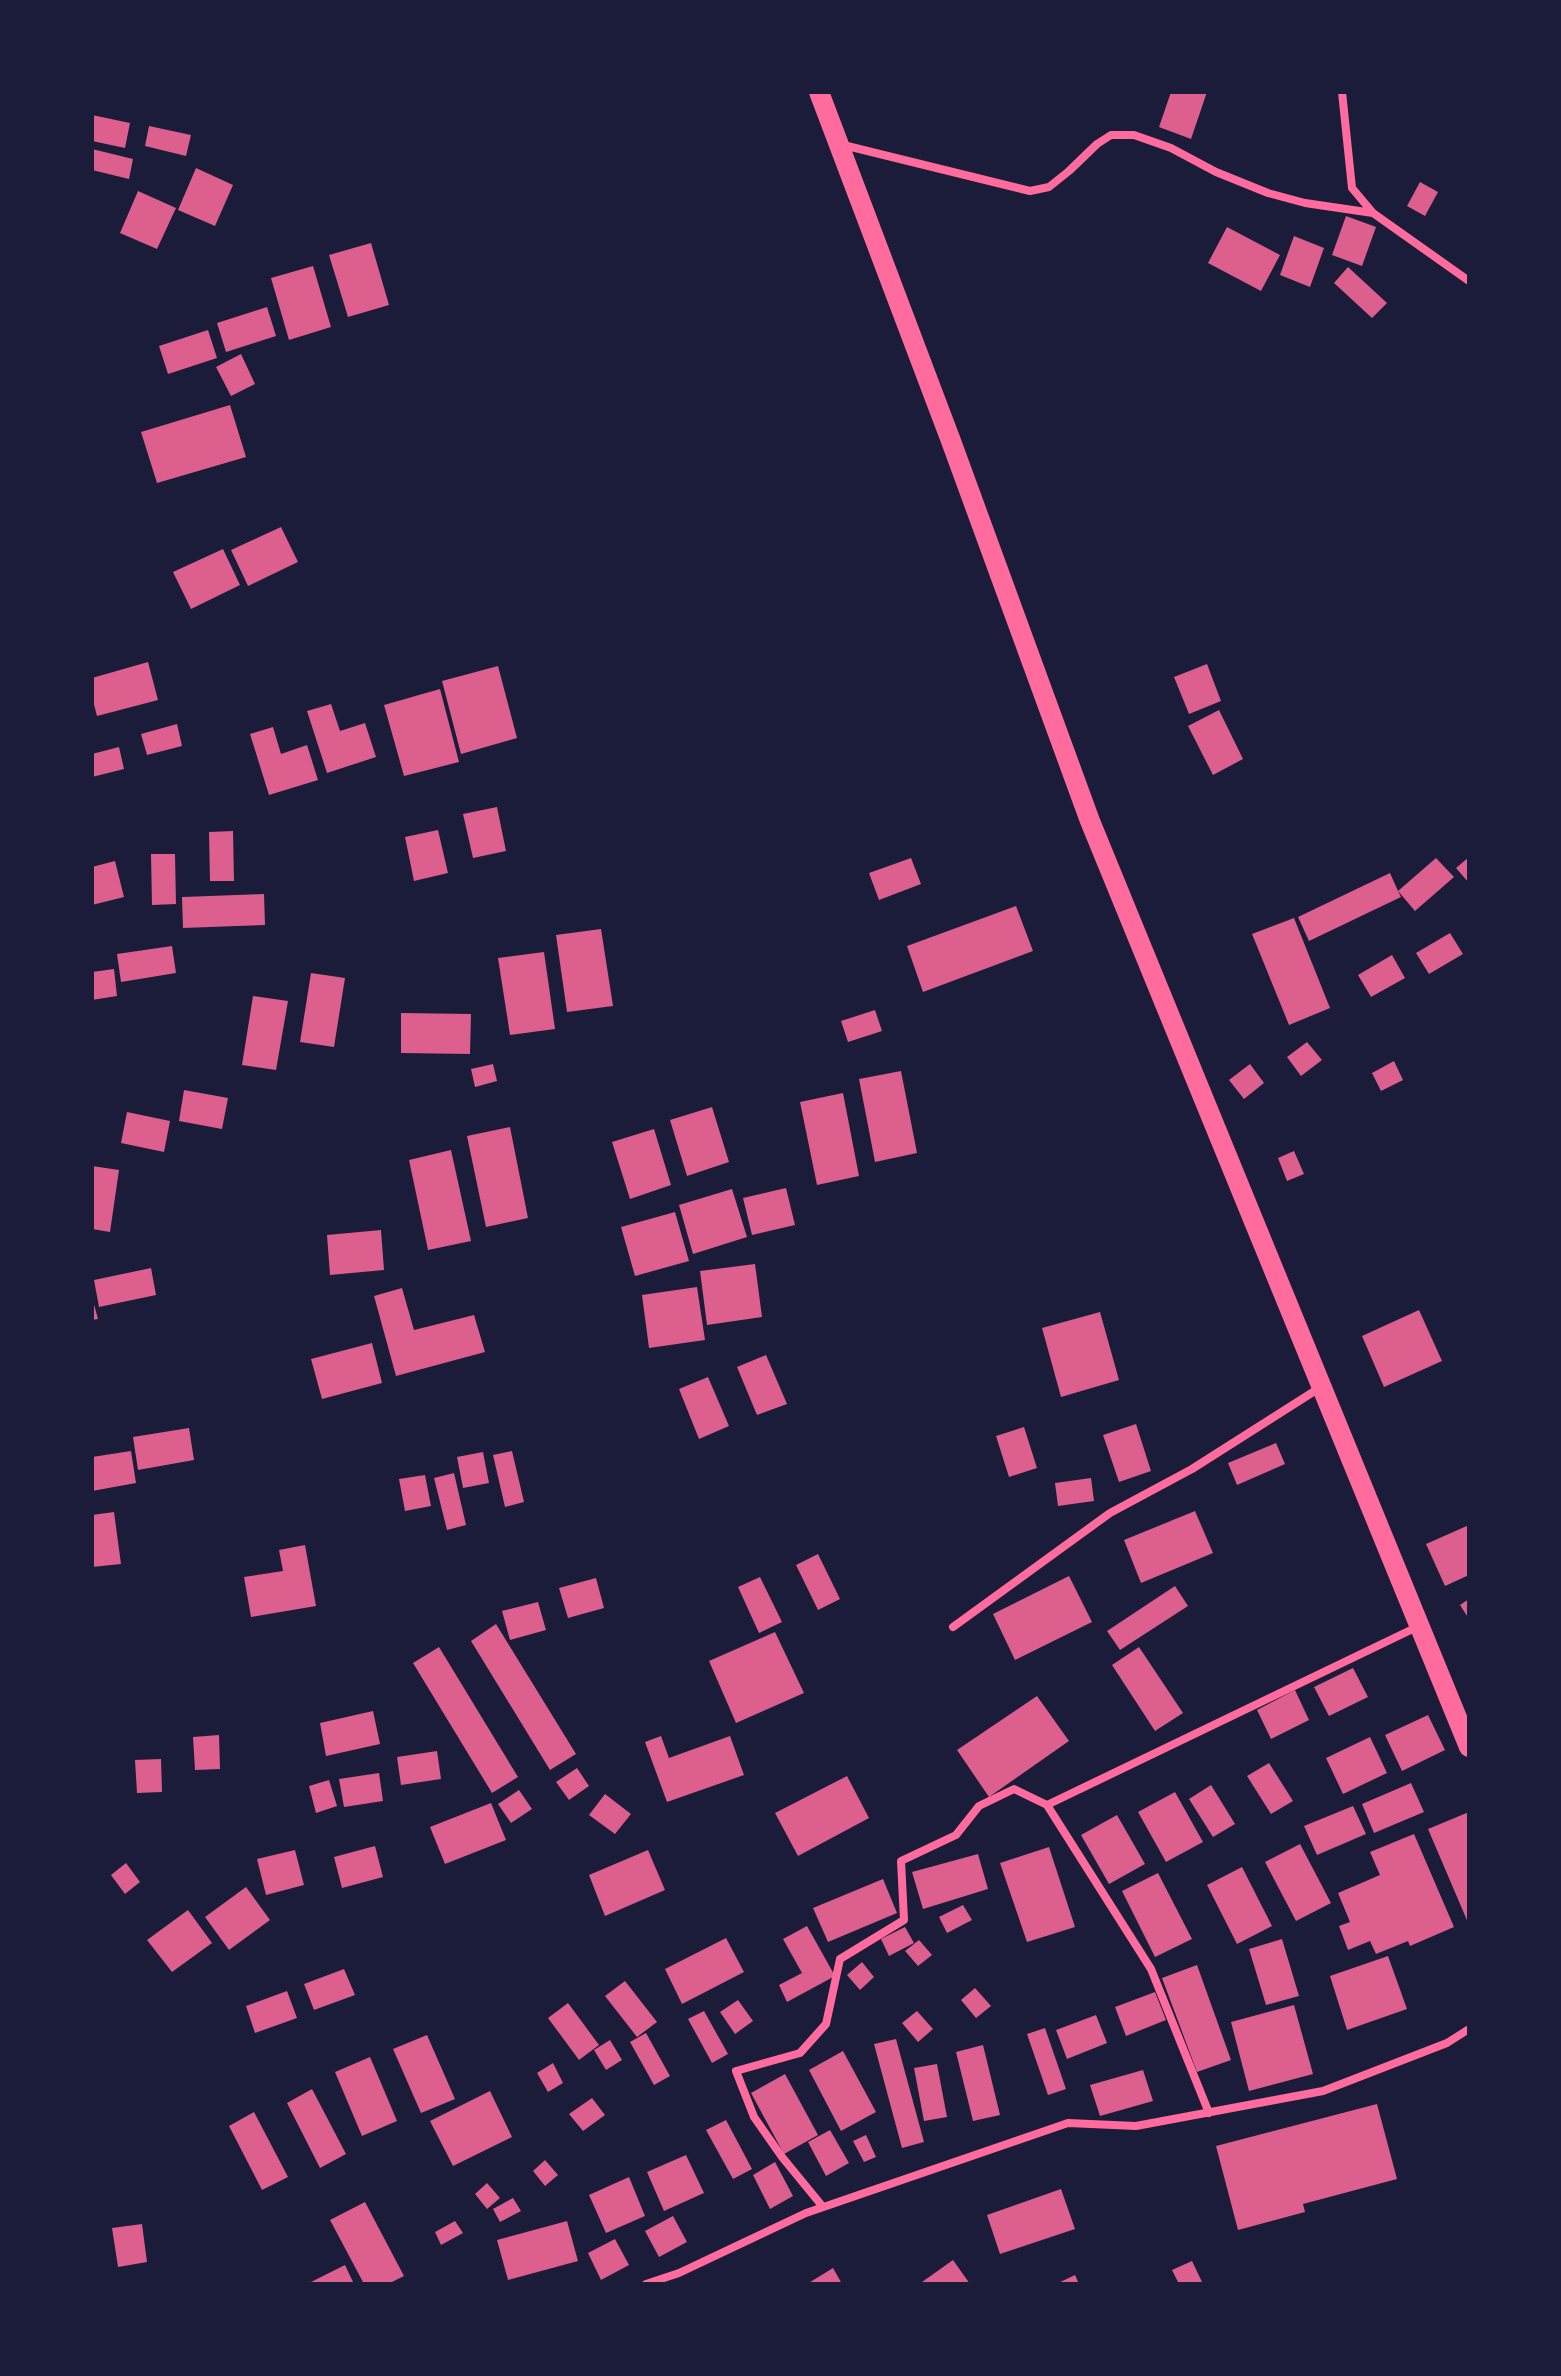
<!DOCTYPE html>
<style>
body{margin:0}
#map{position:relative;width:1561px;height:2376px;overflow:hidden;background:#1b1b3a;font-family:Figtree,sans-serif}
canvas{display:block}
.frame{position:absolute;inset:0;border:94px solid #1b1b3a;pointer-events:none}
</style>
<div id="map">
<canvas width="1561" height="2376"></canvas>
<div class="frame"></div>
</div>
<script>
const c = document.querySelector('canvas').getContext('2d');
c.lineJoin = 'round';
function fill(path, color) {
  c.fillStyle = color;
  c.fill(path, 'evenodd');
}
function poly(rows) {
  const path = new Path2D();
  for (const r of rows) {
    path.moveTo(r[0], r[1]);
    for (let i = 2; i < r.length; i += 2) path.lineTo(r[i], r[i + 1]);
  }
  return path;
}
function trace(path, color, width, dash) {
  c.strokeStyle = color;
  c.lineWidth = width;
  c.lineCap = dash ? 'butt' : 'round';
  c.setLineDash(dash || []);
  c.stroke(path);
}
fill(poly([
 [1171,92,1207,92,1191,139,1159,127],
 [92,115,130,123,125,148,92,141],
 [149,126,191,135,186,156,145,146],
 [92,149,133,159,129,179,92,170],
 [196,168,233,185,215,226,178,210],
 [1420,182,1438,192,1425,216,1407,206],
 [138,191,176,208,157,249,120,233],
 [1346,216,1376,227,1362,266,1332,255],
 [1227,227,1280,255,1261,291,1208,263],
 [1294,236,1324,248,1310,287,1280,275],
 [371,243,389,305,348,317,329,255],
 [313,266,331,327,289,340,271,278],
 [1348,267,1387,303,1372,318,1334,283],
 [267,307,276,336,226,352,217,323],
 [208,330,217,358,168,374,159,346],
 [241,354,255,384,231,396,216,367],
 [230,405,246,457,157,483,141,432],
 [281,527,298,562,248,586,231,550],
 [223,549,240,585,191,609,173,572],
 [148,662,158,700,97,716,92,697,92,678],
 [1207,664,1221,701,1189,714,1174,677],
 [498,666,517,738,461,754,442,681],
 [440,689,459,762,404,776,384,705],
 [331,704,340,731,365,723,376,757,327,773,307,711],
 [1219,710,1243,759,1213,775,1188,726],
 [177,724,182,746,147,755,141,734],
 [273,727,281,754,307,745,318,780,269,795,250,734],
 [119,747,124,769,92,777,92,754],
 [497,807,506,851,473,858,463,814],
 [438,830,448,873,414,881,405,837],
 [233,831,234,881,210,881,209,832],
 [151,854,175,854,176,904,152,905],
 [1469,857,1469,883,1456,868],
 [911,858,921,884,879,900,869,873],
 [1436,858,1454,877,1415,911,1398,891,1401,897,1309,941,1298,917,1390,873,1398,891],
 [115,861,124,897,92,905,92,867],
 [264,894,265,925,183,928,182,897],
 [1016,906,1033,951,923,992,907,946],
 [1294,918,1330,1008,1289,1025,1252,934],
 [601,929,613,1006,567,1012,556,935],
 [1450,933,1463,954,1429,974,1416,953],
 [172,946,176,973,121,982,117,954],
 [544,952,555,1029,510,1035,498,958],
 [1392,955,1405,978,1371,997,1358,975],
 [114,969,117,996,92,1000,92,972],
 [311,973,345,978,334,1047,300,1042],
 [253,996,288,1001,276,1070,242,1065],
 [875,1010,882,1031,848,1042,841,1021],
 [401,1013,471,1014,470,1054,401,1053],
 [1307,1042,1322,1060,1301,1076,1287,1057],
 [1394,1061,1403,1080,1381,1091,1372,1073],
 [493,1064,497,1081,475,1087,471,1069],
 [1250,1064,1264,1083,1244,1099,1229,1080],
 [901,1071,917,1153,875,1162,859,1079],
 [184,1090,228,1098,222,1129,179,1121],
 [843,1093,859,1176,817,1185,800,1102],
 [712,1107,729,1162,687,1176,670,1120],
 [127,1112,170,1121,164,1152,121,1143],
 [510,1127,528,1218,486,1227,467,1136],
 [654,1129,671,1185,630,1199,612,1142],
 [451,1150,471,1241,428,1250,409,1160],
 [1294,1151,1304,1174,1287,1181,1278,1158],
 [92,1166,119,1170,110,1232,92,1229],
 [786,1188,795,1225,752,1235,743,1198],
 [732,1189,747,1237,693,1254,679,1205],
 [675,1212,689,1261,635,1276,621,1227],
 [381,1230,384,1270,330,1275,327,1235],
 [755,1264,762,1317,707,1325,700,1271],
 [151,1268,156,1295,99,1307,94,1280],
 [697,1287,705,1340,649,1348,642,1295],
 [402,1288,414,1330,474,1315,485,1352,396,1376,374,1296],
 [92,1297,98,1319,92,1320],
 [1419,1310,1442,1361,1384,1387,1362,1336],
 [1100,1312,1119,1380,1061,1397,1042,1328],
 [372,1343,382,1383,322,1399,311,1359],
 [766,1355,787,1404,757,1415,737,1367],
 [708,1377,729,1426,699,1439,679,1389],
 [1136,1424,1151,1471,1119,1482,1103,1435],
 [1024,1427,1037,1468,1009,1477,996,1436],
 [189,1428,194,1460,138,1470,133,1437],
 [1276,1443,1285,1464,1237,1485,1228,1463],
 [131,1451,136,1483,92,1491,92,1457],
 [512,1451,524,1502,505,1507,493,1455],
 [483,1452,489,1483,463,1488,457,1457],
 [454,1473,466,1525,447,1530,434,1478],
 [425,1475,431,1506,405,1511,399,1479],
 [1091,1478,1094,1501,1058,1506,1055,1483],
 [1195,1511,1213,1553,1141,1583,1124,1540],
 [114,1512,121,1564,92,1567,92,1515],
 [1469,1525,1469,1575,1445,1586,1426,1544],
 [305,1545,316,1606,251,1617,244,1577,283,1571,279,1550],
 [818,1554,840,1599,818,1610,796,1565],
 [1069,1576,1092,1622,1015,1660,993,1614],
 [760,1577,782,1622,759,1633,738,1587],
 [596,1578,604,1608,568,1618,559,1588],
 [1175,1586,1188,1606,1120,1650,1107,1631],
 [1469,1599,1469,1619,1460,1605],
 [538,1602,546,1630,510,1640,502,1611],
 [496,1624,576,1754,550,1770,471,1641],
 [775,1632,804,1693,736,1723,709,1661],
 [439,1647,518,1777,492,1793,413,1663],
 [1139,1647,1183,1713,1155,1731,1112,1665],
 [1353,1668,1368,1697,1329,1716,1314,1687],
 [1295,1690,1309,1720,1271,1739,1257,1710],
 [1037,1696,1069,1741,989,1797,957,1750],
 [373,1711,380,1744,326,1756,320,1723],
 [1428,1715,1445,1750,1402,1771,1385,1735],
 [219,1735,220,1769,195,1770,193,1737],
 [661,1736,669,1758,730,1736,744,1775,667,1802,645,1742],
 [1370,1737,1387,1773,1343,1794,1326,1758],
 [437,1751,441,1779,401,1785,397,1757],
 [161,1759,162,1792,137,1793,135,1760],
 [1269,1763,1293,1801,1271,1814,1247,1776],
 [577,1768,589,1786,569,1800,556,1782],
 [379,1773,383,1801,344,1807,339,1779],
 [847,1776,869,1818,798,1856,775,1813],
 [329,1780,337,1806,316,1813,309,1786],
 [1411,1783,1424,1812,1374,1833,1362,1804],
 [1211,1785,1235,1824,1213,1837,1189,1799],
 [519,1790,532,1809,511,1823,498,1804],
 [1175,1792,1203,1842,1166,1862,1138,1812],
 [605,1794,631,1814,615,1834,589,1815],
 [491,1803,506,1840,445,1864,430,1827],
 [1353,1806,1366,1834,1317,1855,1304,1826],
 [1469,1812,1469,1925,1428,1829],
 [1117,1815,1145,1864,1109,1884,1081,1835],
 [1414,1834,1454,1927,1410,1946,1408,1941,1376,1954,1370,1941,1348,1950,1339,1926,1350,1922,1338,1893,1380,1875,1370,1852],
 [1300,1844,1331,1903,1296,1921,1265,1862],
 [375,1846,383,1877,342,1888,334,1857],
 [1049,1847,1075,1927,1027,1942,1000,1863],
 [295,1850,304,1885,266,1895,257,1859],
 [648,1850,665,1890,605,1916,589,1875],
 [978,1854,988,1889,923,1909,912,1872],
 [126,1863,140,1882,125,1894,111,1875],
 [1242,1867,1272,1926,1237,1944,1207,1885],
 [1158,1873,1192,1939,1155,1957,1122,1891],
 [883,1879,897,1913,828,1942,813,1908],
 [246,1887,270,1920,229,1950,205,1917],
 [963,1905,972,1920,947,1933,939,1917],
 [188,1910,212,1943,172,1972,147,1940],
 [807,1926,835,1976,787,2002,779,1985,802,1973,783,1939],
 [905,1927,914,1943,889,1956,881,1939],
 [726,1938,744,1972,682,2004,665,1969],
 [1282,1939,1299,1996,1266,2005,1249,1949],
 [919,1940,932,1955,918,1966,905,1951],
 [1388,1956,1407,2009,1347,2030,1330,1976],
 [862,1962,874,1977,860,1990,847,1975],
 [1197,1965,1231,2060,1197,2072,1162,1978],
 [344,1969,355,1995,314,2010,304,1984],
 [625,1981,657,2022,637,2037,605,1996],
 [975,1988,991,2006,976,2018,961,2000],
 [287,1991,297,2018,255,2033,246,2006],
 [1155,1992,1166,2020,1126,2036,1115,2007],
 [738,2000,753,2021,735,2034,720,2012],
 [568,2003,599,2045,579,2060,548,2018],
 [1294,2005,1313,2074,1249,2091,1231,2022],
 [704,2011,728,2054,712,2063,688,2019],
 [917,2011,933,2029,918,2042,902,2023],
 [1096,2015,1107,2043,1067,2059,1056,2030],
 [1045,2028,1066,2089,1048,2095,1027,2034],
 [646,2033,670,2076,654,2085,630,2042],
 [427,2035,455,2099,421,2113,393,2049],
 [896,2039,924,2142,902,2148,874,2044],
 [610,2040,622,2060,606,2070,594,2050],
 [983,2045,1000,2115,973,2121,956,2052],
 [843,2051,876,2112,841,2131,809,2070],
 [370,2057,397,2121,362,2136,335,2072],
 [553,2063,563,2083,548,2092,537,2073],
 [937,2064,947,2117,924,2121,914,2068],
 [1143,2070,1153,2101,1100,2116,1090,2085],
 [785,2074,818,2135,784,2154,751,2093],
 [312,2089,346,2154,320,2168,287,2103],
 [490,2091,512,2137,453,2166,430,2121],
 [592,2098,605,2115,583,2131,569,2114],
 [1377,2104,1397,2179,1303,2204,1305,2212,1238,2230,1216,2146],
 [254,2112,288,2177,262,2190,229,2126],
 [726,2120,752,2169,733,2179,706,2130],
 [830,2130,849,2163,826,2176,808,2142],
 [866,2135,876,2157,864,2162,853,2141],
 [686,2155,704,2193,664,2211,647,2172],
 [545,2160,558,2175,545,2186,533,2171],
 [775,2162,793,2196,770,2209,753,2175],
 [629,2177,645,2216,606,2233,589,2195],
 [487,2183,500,2198,487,2209,475,2194],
 [1061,2189,1075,2229,1000,2254,987,2215],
 [513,2198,521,2211,500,2222,493,2209],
 [365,2202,404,2276,388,2284,364,2284,330,2220],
 [673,2216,687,2242,659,2257,645,2231],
 [455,2221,463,2233,441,2245,435,2232],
 [567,2221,578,2261,508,2280,497,2240],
 [142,2224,147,2262,118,2267,112,2228],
 [615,2239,629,2265,601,2280,588,2253],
 [953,2260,970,2284,924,2284,922,2282],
 [1192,2261,1203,2284,1179,2284,1172,2270],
 [345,2265,354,2284,307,2284],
 [833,2268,842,2284,807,2284],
 [1075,2275,1079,2284,1056,2284]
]), '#dd5f8e');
trace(poly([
 [1342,92,1352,188,1373,213,1469,281],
 [839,144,1030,191,1049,187,1069,171,1097,144,1111,135,1134,135,1171,148,1216,172,1268,193,1305,203,1373,213],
 [953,1627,1110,1513,1192,1469,1321,1387],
 [1047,1805,1151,1969,1209,2113],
 [823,2207,782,2157,754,2117,736,2071,800,2053,826,2024,840,1959,904,1920,901,1861,956,1835,979,1806,1014,1789,1047,1805,1417,1627],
 [646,2284,679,2273,806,2213,1068,2123,1136,2126,1323,2091,1447,2043,1469,2029]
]), '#ff6b9d', 8);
trace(poly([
 [819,92,951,441,1090,821,1469,1747]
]), '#ff6b9d', 20);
</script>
